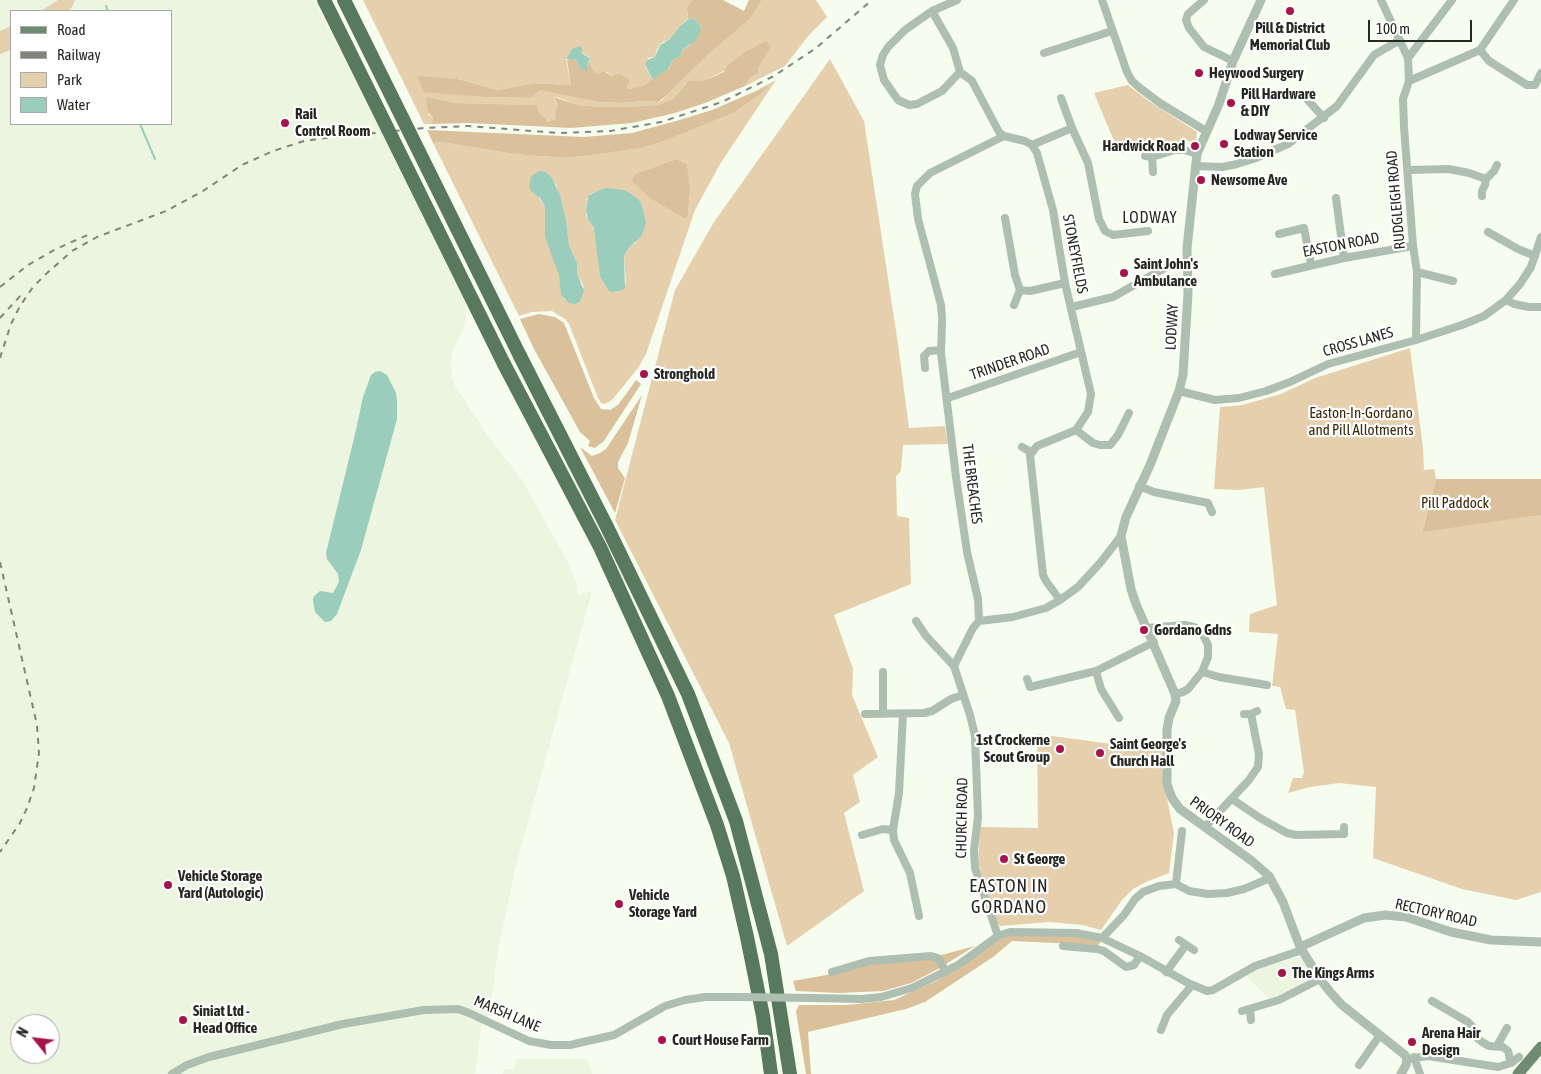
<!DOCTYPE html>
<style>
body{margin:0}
#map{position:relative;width:1541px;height:1074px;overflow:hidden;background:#f6fcee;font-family:"Asap Condensed",sans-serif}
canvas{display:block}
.legend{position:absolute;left:10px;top:10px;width:162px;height:115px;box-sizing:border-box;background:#fff;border:1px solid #a8a9a7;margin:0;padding:6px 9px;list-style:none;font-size:15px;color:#262822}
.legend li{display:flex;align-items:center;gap:10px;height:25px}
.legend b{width:25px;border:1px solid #a8a9a7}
.north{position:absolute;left:10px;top:1014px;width:50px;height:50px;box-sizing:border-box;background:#fff;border:1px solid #a8a9a7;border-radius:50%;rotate:299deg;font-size:14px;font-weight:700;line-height:20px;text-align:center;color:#262822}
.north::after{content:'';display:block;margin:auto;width:18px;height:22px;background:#a7134a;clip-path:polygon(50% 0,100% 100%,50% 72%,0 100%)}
.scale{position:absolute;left:1368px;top:20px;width:104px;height:22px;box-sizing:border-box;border:2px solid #262822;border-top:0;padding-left:6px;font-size:15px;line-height:18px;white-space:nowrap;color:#262822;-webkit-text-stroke:4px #fff;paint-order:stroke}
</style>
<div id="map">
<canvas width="1541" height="1074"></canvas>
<ul class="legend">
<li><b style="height:6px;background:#6f8c73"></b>Road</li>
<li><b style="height:6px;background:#81857b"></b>Railway</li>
<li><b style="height:14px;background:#e6cfac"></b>Park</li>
<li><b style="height:14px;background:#9acdbc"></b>Water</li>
</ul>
<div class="north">N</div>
<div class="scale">100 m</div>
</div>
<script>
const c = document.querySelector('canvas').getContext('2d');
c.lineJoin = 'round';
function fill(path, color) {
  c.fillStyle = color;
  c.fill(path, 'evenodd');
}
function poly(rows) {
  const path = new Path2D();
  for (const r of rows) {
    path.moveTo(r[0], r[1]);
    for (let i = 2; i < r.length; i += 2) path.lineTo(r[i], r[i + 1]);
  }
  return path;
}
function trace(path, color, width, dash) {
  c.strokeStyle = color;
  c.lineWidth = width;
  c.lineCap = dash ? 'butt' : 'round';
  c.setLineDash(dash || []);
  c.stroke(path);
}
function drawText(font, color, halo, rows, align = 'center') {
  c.font = font + ' "Asap Condensed",sans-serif';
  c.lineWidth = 4.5;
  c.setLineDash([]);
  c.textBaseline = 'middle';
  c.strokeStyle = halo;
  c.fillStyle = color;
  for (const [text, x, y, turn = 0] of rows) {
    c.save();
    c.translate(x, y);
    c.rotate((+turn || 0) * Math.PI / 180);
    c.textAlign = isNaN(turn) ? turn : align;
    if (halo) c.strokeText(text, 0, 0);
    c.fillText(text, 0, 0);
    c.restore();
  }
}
fill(poly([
 [0,0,314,0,464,296,467,312,464,327,453,351,451,363,452,377,455,386,486,433,522,480,566,559,576,582,578,595,592,591,515,869,498,951,488,1023,482,1021,475,1074,0,1074],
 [11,11,171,11,171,124,11,124],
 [20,1024,50,1024,50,1054,20,1054],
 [1298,957,1304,960,1314,974,1297,987,1270,999,1246,976,1260,968],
 [516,1059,587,1059,592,1074,503,1074,504,1069,515,1069]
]), '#ecf5df');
fill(poly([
 [58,0,75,0,72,7,68,11,41,11],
 [363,0,692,0,687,12,688,19,680,26,670,39,661,43,657,49,655,57,648,58,645,66,651,77,654,79,644,86,628,89,627,85,615,75,611,76,607,72,598,74,593,69,589,62,591,60,589,57,576,49,572,49,566,59,571,85,534,83,498,90,458,79,457,94,485,97,529,98,536,91,541,90,548,90,599,102,622,103,644,101,658,102,662,100,710,53,750,19,762,0,816,0,827,17,809,35,785,66,745,86,750,78,759,73,758,68,771,47,706,80,691,81,686,83,674,98,658,105,623,107,600,107,578,105,557,97,554,98,558,106,556,119,547,122,545,117,540,114,535,105,457,103,428,97,429,115,434,119,432,124,424,124],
 [11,26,11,50,0,54,0,31],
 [830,59,864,121,898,344,909,428,945,426,948,444,903,445,901,471,896,476,897,516,909,518,911,584,834,615,853,669,852,695,878,757,853,775,860,802,844,813,864,891,787,946,729,743,615,520,675,290,714,222],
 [776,80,720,164,695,210,646,354,638,368,612,400,605,404,601,403,598,398,569,324,565,319,552,311,532,312,519,316,433,143,441,142,514,154,565,158,642,148,662,142,734,113,761,94,769,86,760,90,759,89],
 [676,159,690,192,688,214,635,174],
 [556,184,566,220,569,245,577,263,577,273,584,287,565,300,561,293,560,278,545,207,537,195],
 [606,188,636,242,627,250,624,256,626,285,586,215,587,198,592,193],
 [1128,85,1149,101,1197,132,1196,142,1193,144,1189,141,1148,153,1119,153,1094,93],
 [1410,348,1423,448,1424,470,1434,469,1436,479,1422,531,1541,515,1541,892,1516,900,1462,889,1373,858,1376,787,1339,783,1310,787,1288,793,1293,778,1302,778,1304,772,1295,710,1286,709,1280,687,1272,686,1278,634,1249,632,1250,614,1277,605,1264,487,1239,490,1214,489,1220,407,1242,405,1281,394,1315,378],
 [1037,734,1164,751,1166,793,1174,833,1169,873,1146,882,1133,889,1122,900,1101,930,1083,925,1049,922,1000,926,997,922,978,863,980,827,1038,828]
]), '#e6cfac');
fill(poly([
 [692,0,723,0,744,11,749,0,762,0,750,19,710,53,667,95,658,102,644,101,622,103,599,102,541,90,529,98,485,97,424,92,417,76,458,79,498,90,534,83,571,85,567,60,572,58,576,60,580,67,588,68,587,64,589,62,593,69,598,74,604,71,611,76,619,74,630,80,627,86,628,89,643,86,669,68,673,60,681,56,682,50,690,45,701,27,696,20,690,18,688,19,687,8],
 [766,41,771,47,758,68,759,73,750,78,745,86,705,103,675,113,632,123,571,128,468,123,432,124,433,118,428,112,426,99,428,97,457,103,536,105,540,114,546,118,547,122,556,119,555,113,558,106,554,97,578,105,600,107,623,107,658,105,674,98,688,81,706,80,724,72,726,67,745,52],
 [770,85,761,94,734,113,662,142,642,148,598,154,565,158,514,154,441,142,433,143,427,130,584,137,632,133,676,121,712,110],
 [676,159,687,165,690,192,688,214,686,219,650,198,632,181,635,174],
 [539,314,555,317,564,323,594,398,601,409,610,410,618,405,636,380,641,384,604,441,595,448,588,446,590,441,580,432,534,349,520,319],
 [642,395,628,443,618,462,618,468,625,478,615,513,580,447,592,456,600,453,606,449],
 [1436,479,1541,479,1541,515,1422,532],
 [1012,935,1075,935,1100,939,1100,943,1098,945,1012,941,993,957,925,1002,906,1009,808,1032,811,1074,806,1074,796,1011,799,1005,846,1005,894,1000,936,981,1004,937],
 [975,946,938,969,911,983,883,991,839,993,796,991,793,981,832,974,869,962,930,958]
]), '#dac19b');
fill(poly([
 [690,18,696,20,701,27,700,32,696,40,682,50,681,56,673,60,668,69,654,79,652,78,645,65,647,60,655,57,660,45,670,39,680,26],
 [579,46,582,48,581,52,583,54,591,59,587,64,588,68,586,71,581,69,575,59,566,59,572,49],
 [539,171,546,172,552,178,560,195,566,220,569,245,577,263,577,273,584,291,580,301,575,304,569,303,561,295,559,275,545,237,545,207,540,198,532,192,529,187,531,176],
 [606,188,624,190,636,197,641,203,646,222,642,235,627,250,624,256,625,287,623,290,612,292,609,291,600,276,594,228,588,219,586,211,588,196,597,191],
 [380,371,387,375,396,393,397,400,397,419,361,550,337,614,331,621,325,622,315,612,313,600,314,596,320,591,333,593,339,582,338,574,327,559,326,553,356,430,363,397,371,375,375,372]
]), '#9acdbc');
trace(poly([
 [106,6,108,11],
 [140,124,155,159]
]), '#9acdbc', 2);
trace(poly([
 [1102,0,1127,72,1132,81,1140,88,1160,103,1206,131],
 [1204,0,1188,14,1186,20,1189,28,1204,47,1233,61],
 [1381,0,1408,58,1409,81,1403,99,1404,127,1413,246,1417,272,1416,340],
 [932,11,953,48,960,72,942,91,917,104,909,105,898,100,884,80,880,65,883,55,888,47,905,30,932,11,957,0],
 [1480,50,1489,61,1527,85,1535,85,1541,73],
 [1044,53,1112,31],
 [1408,58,1452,0],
 [960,72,972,81,999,132,1004,136,1025,141,1032,145,1037,153,1053,210,1065,283,1091,394,1088,412,1076,430,1037,446,1030,455,1043,575,1046,581,1060,600],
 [1409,81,1480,50,1514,0],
 [1306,98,1324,118],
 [1072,128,1088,163,1099,219,1105,231,1113,235,1148,231],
 [1032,145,1072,128,1061,98],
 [1145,156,1152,157,1175,150,1185,150,1197,154],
 [1152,157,1153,172],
 [1195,166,1222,167,1237,164,1256,158,1288,144,1337,106,1374,55,1400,40],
 [1408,170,1449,169,1469,173,1486,179],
 [1482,196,1482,191,1485,185,1486,179,1494,171,1497,165],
 [1336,198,1344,258],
 [1005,218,1015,275,1020,290,1030,291,1065,283],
 [1488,232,1518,249,1535,256],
 [1279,234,1304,228,1311,264],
 [1417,272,1453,281],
 [1275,274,1344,258,1413,246],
 [1506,300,1514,304,1529,307,1541,307],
 [1014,305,1020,290],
 [1072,307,1113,297,1170,265,1187,263],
 [942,318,941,305,918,219,915,194,917,186,930,173,1004,136],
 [942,322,941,353,956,477,967,552,978,599,979,621],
 [925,368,924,356,929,351,941,350],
 [1179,391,1215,400,1239,398,1266,391,1290,382,1328,364,1416,340,1462,325,1484,316,1506,300,1520,284,1531,267,1541,237],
 [948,398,1081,352],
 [1076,430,1093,443,1100,445,1110,445,1118,435,1129,413],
 [1022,447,1031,452],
 [1139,486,1154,492,1208,503,1212,512],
 [916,621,926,636,954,666],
 [979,621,973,628,954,666,970,715,975,736,978,817,974,850,975,868,998,936],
 [979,621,1013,617,1046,608,1060,600,1078,587,1101,562,1121,536],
 [1147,628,1185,625,1194,627,1201,631,1208,645,1208,657,1202,672,1188,689,1183,692,1175,694],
 [1096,671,1101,689,1119,718],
 [883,672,883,714],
 [1202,672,1219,677,1267,685],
 [1027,679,1030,687,1096,671,1154,642],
 [865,714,924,713,932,711,951,699,963,695],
 [903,714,899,793,893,830,894,840,910,873,919,916],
 [1244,714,1251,714,1257,711],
 [1232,799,1260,818,1287,833,1296,835,1344,834,1344,827],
 [1205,827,1249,780,1258,767,1259,754,1251,714],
 [862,835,883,829,893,830],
 [1176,884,1182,831],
 [1102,938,1124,915,1135,899,1143,892,1159,886,1176,884,1189,891,1208,894,1227,893,1244,889,1270,878],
 [1179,940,1194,950],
 [1063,946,1097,949,1104,951,1126,967,1134,965,1140,956],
 [832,972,869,961,931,956,938,958,946,972],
 [1166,972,1186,945],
 [812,998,862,999,881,997,912,988,958,965,998,936,1010,932,1076,933,1102,938,1140,956,1188,983,1207,991,1213,990,1255,966,1302,950],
 [1432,1001,1468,1022,1472,1026,1477,1038,1482,1042,1489,1046,1503,1047,1508,1051,1511,1063],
 [1250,1010,1251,1020],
 [1242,1011,1279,1000,1320,979],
 [1161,1030,1167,1015,1192,985],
 [1497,1046,1507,1028],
 [1414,1057,1420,1074],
 [1407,1059,1428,1056,1498,1067,1511,1063,1519,1057],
 [1359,1065,1380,1035],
 [172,1074,187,1065,209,1057,343,1024,424,1010,458,1009,469,1013,529,1041,551,1045,570,1045,614,1035,665,1006,685,1000,705,997,739,997]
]), '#aebeb0', 8);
trace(poly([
 [1261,0,1233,61,1219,104,1197,154,1187,248,1188,293,1183,375,1179,391,1150,465,1126,517,1121,536,1131,589,1136,604,1175,694,1176,701,1169,718,1167,730,1167,784,1172,798,1180,809,1252,861,1269,876,1283,902,1300,947,1320,979,1331,993,1342,1005,1405,1055,1407,1059,1406,1065,1401,1074],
 [1300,947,1364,918,1385,915,1406,917,1451,932,1491,940,1541,942]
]), '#aebeb0', 9);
trace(poly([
 [1518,1074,1541,1047]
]), '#6f8c73', 11);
trace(poly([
 [520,356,607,527,688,694,736,821,771,954,790,1074],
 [504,364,600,547,668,696,717,825,733,876,747,937,763,1016,771,1074]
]), '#58795d', 14);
trace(poly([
 [0,287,28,265,56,249,92,233],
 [0,318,22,294],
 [0,358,11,324,20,306,33,287,46,274,72,251,97,237,166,211,203,191,242,165,273,151,304,141,325,138,424,128,468,126,558,133,610,131,661,122,722,102,774,76,816,48,872,0],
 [0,562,37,725,39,753,34,788,27,808,20,823,0,852]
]), '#81857b', 2, [6, 6]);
trace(poly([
 [739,997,812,998]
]), '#aebeb0', 8);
trace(poly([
 [324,0,504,364],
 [344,0,520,356]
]), '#58795d', 14);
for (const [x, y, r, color] of [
 [1290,11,5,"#a7134a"],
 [1199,73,5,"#a7134a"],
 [1231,103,5,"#a7134a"],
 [285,123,5,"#a7134a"],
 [1224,144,5,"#a7134a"],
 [1195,146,5,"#a7134a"],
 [1201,180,5,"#a7134a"],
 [1124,273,5,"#a7134a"],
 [644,374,5,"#a7134a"],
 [1144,630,5,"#a7134a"],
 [1060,749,5,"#a7134a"],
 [1100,753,5,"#a7134a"],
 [1004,859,5,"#a7134a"],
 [168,885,5,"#a7134a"],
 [619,904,5,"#a7134a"],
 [1282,973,5,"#a7134a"],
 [183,1020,5,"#a7134a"],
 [662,1040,5,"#a7134a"],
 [1412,1042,5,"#a7134a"]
]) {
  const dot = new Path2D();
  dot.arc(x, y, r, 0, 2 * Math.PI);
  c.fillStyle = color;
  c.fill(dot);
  trace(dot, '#fff', 2);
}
drawText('bold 15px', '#262822', '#fff', [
 ["Pill & District",1290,28,"center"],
 ["Memorial Club",1290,45,"center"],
 ["Heywood Surgery",1209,73],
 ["Pill Hardware",1241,94],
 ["& DIY",1241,111],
 ["Rail",295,114],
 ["Control Room",295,131],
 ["Lodway Service",1234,135],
 ["Station",1234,152],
 ["Hardwick Road",1185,146,"right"],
 ["Newsome Ave",1211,180],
 ["Saint John's",1134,264],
 ["Ambulance",1134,281],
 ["Stronghold",654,374],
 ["Gordano Gdns",1154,630],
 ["1st Crockerne",1050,740,"right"],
 ["Scout Group",1050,757,"right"],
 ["Saint George's",1110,744],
 ["Church Hall",1110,761],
 ["St George",1014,859],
 ["Vehicle Storage",178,876],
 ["Yard (Autologic)",178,893],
 ["Vehicle",629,895],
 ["Storage Yard",629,912],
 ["The Kings Arms",1292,973],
 ["Siniat Ltd -",193,1011],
 ["Head Office",193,1028],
 ["Arena Hair",1422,1033],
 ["Design",1422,1050],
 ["Court House Farm",672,1040]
], 'left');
drawText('15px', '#262822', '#fff', [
 ["RUDGLEIGH ROAD",1396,200,-95],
 ["EASTON ROAD",1341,245,-11],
 ["STONEYFIELDS",1075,254,79],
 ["LODWAY",1172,327,-87],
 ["CROSS LANES",1358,342,-16],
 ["TRINDER ROAD",1010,362,-19],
 ["THE BREACHES",972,484,83],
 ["CHURCH ROAD",962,818,-89],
 ["PRIORY ROAD",1222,822,36],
 ["RECTORY ROAD",1436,913,13],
 ["MARSH LANE",507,1014,23]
]);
drawText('15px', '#3c2909', '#fff', [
 ["Easton-In-Gordano",1361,413],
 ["and Pill Allotments",1361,430],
 ["Pill Paddock",1455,503]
]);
c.letterSpacing = '1px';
drawText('16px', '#262822', '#fff', [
 ["LODWAY",1150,218]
]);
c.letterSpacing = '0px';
c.letterSpacing = '1px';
drawText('18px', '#262822', '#fff', [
 ["EASTON IN",1009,886],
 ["GORDANO",1009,907]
]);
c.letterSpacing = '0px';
</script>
